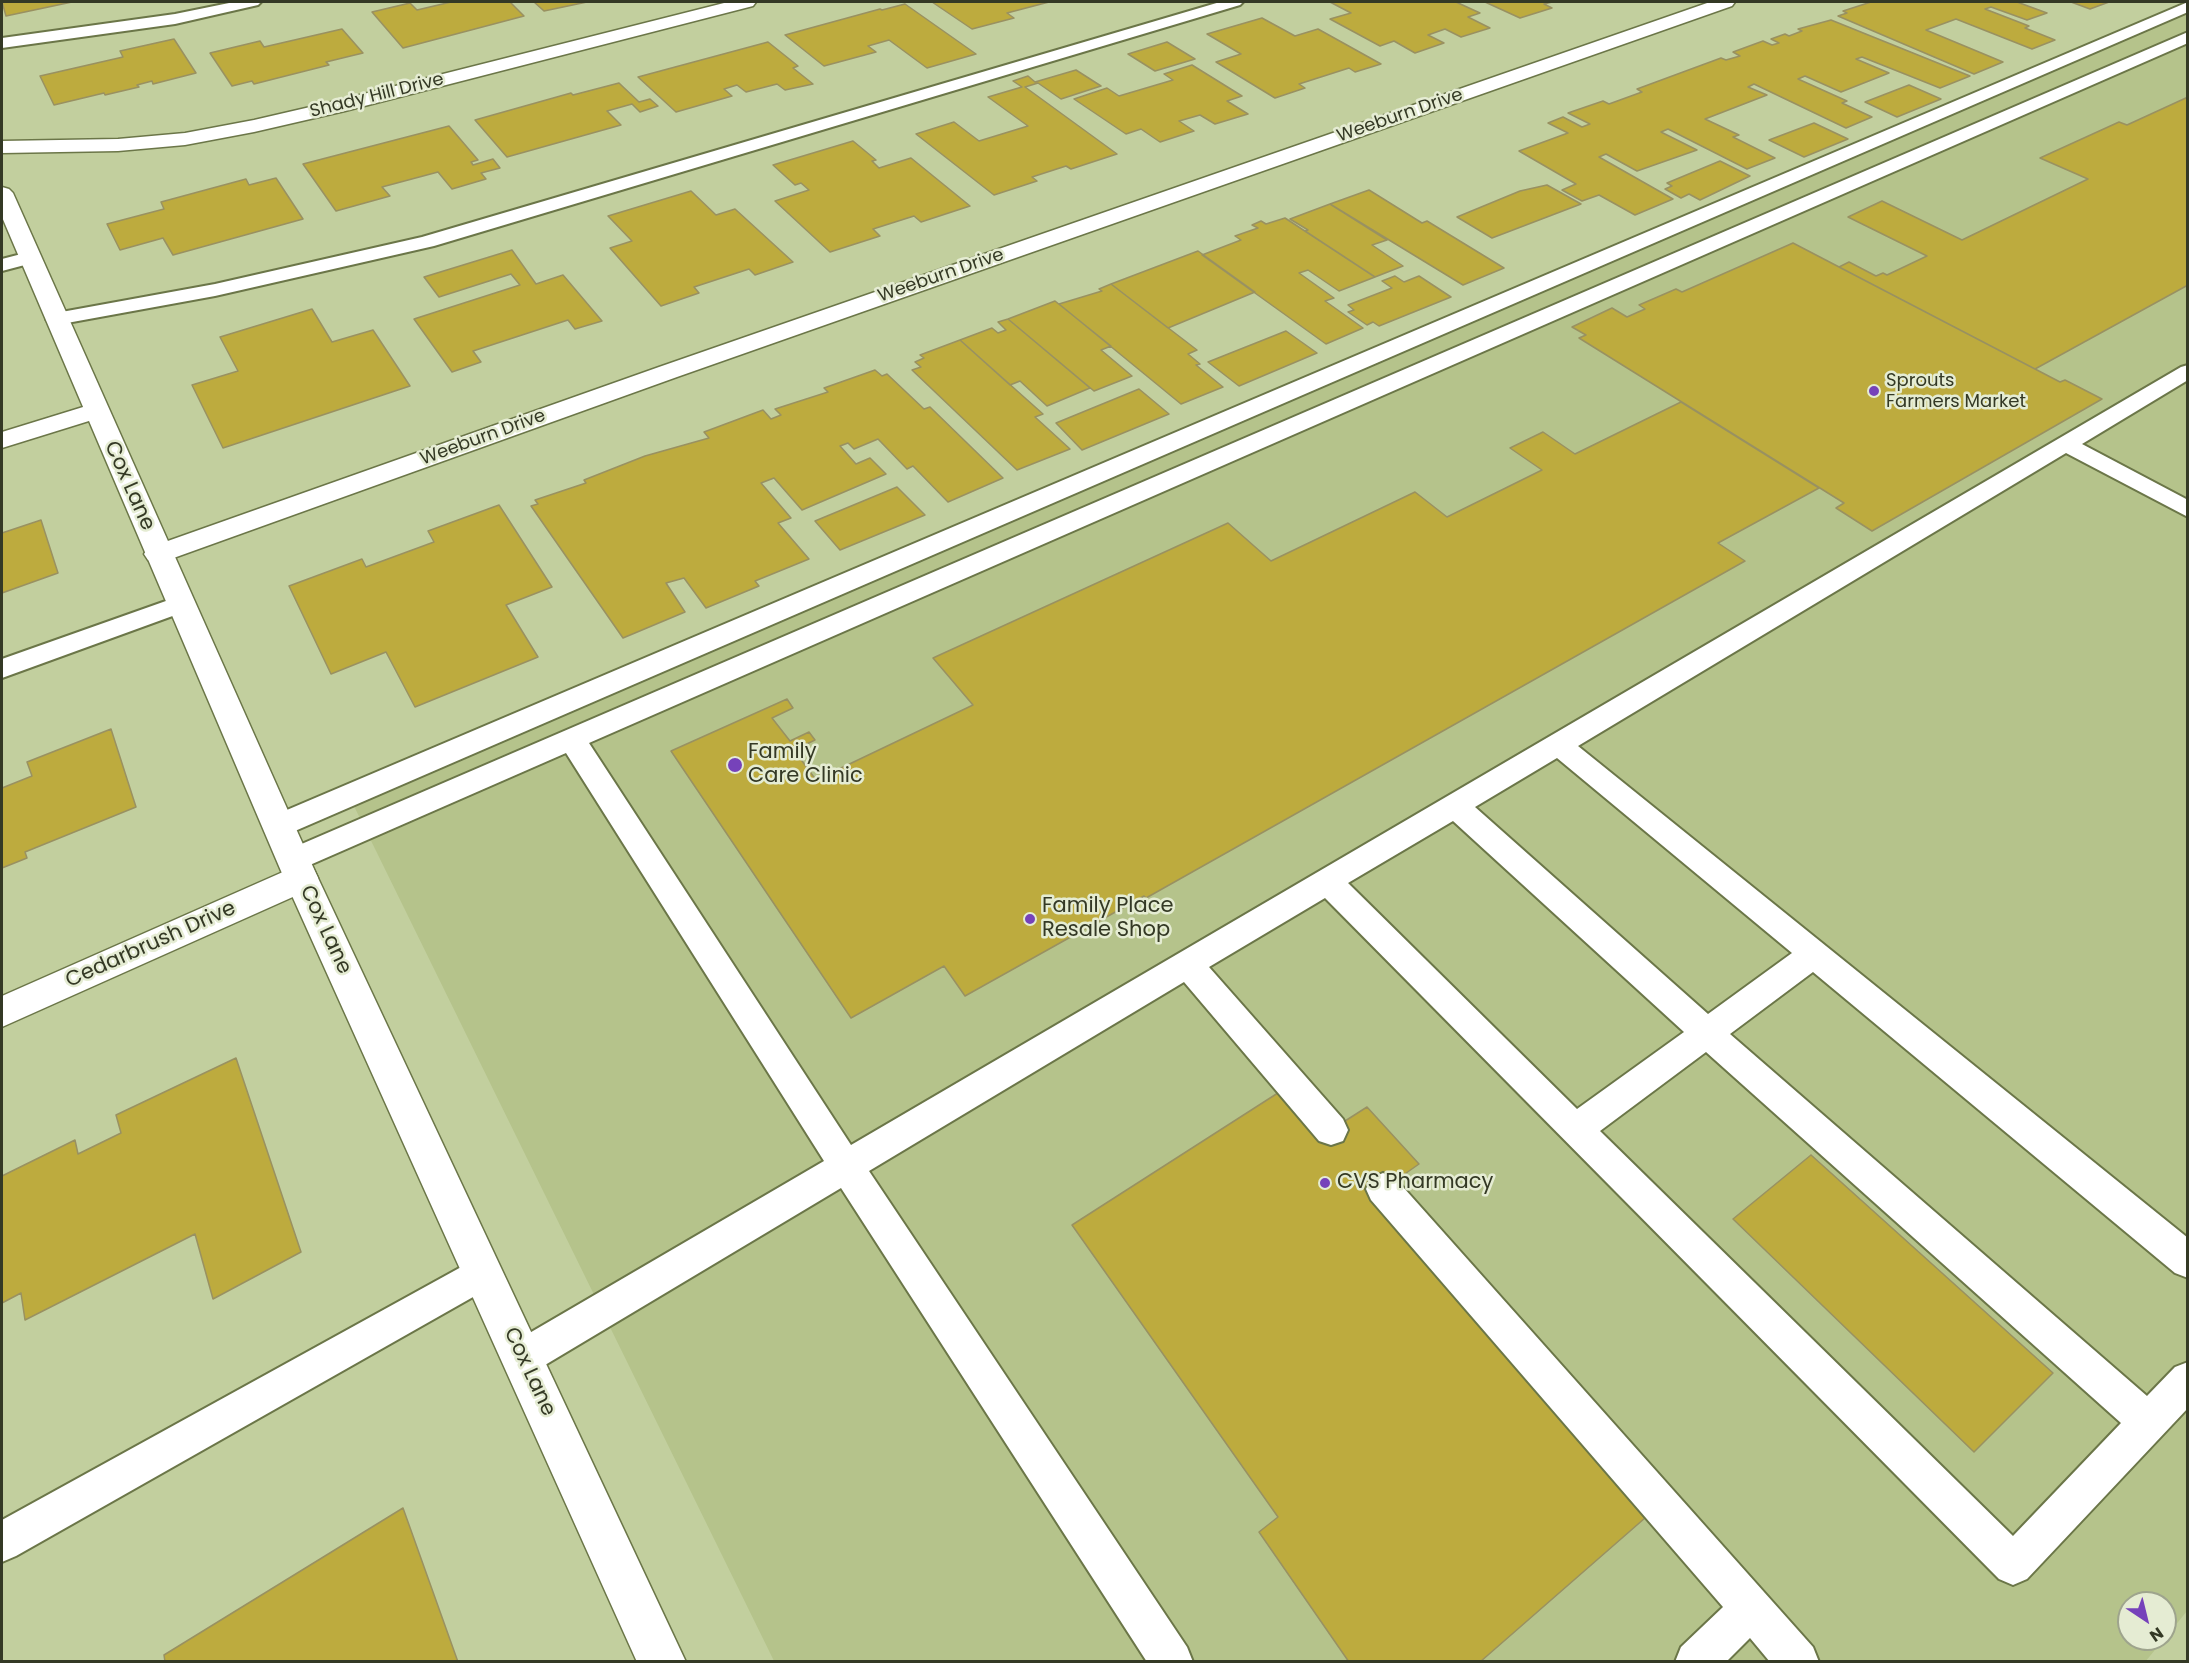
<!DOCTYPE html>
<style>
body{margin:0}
#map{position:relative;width:2189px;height:1663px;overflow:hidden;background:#c2cf9e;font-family:Poppins,sans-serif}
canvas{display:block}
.frame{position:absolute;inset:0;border:3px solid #343925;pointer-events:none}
.north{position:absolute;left:2117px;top:1591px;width:60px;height:60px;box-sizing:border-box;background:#e5ecd3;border:2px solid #9ea48d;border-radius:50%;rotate:145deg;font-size:16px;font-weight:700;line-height:24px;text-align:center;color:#343925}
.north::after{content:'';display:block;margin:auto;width:21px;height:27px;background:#7642ba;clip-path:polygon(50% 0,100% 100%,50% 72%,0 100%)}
</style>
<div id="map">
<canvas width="2189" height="1663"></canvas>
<div class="frame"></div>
<div class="north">N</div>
</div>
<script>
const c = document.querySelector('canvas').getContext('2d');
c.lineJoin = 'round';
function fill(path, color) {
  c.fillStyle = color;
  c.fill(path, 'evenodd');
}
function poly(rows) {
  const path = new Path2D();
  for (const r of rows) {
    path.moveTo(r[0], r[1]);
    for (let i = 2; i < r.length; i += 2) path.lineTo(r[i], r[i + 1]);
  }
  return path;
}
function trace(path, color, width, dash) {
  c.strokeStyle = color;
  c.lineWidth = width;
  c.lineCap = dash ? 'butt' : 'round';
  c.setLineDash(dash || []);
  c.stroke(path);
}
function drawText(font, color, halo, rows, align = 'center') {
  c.font = font + ' Poppins,sans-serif';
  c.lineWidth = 5;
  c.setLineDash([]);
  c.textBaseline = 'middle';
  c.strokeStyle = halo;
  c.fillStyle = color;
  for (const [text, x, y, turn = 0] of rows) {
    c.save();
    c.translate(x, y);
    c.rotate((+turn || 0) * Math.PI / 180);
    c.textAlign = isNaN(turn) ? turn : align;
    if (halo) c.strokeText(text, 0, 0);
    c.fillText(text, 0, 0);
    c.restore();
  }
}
fill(poly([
 [2187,13,2187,1611,2165,1638,2165,1603,2129,1603,2129,1639,2164,1639,2145,1662,774,1661,351,800]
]), '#b5c38b');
const building = poly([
 [2,2,72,2,6,16,2,2],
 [451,2,510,2,524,16,403,48,372,12,410,3,417,10,451,2],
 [534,2,587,2,544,11,534,2],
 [932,2,1049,2,1007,13,1014,18,972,29,932,2],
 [1330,2,1456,2,1480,13,1468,17,1490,28,1461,37,1445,29,1428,35,1444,43,1415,53,1394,41,1380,46,1330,19,1351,13,1330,2],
 [1485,2,1552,2,1544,4,1552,8,1520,18,1485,2],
 [1871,2,2017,2,2047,13,2027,20,1991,7,1985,9,2029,26,2025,28,2055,40,2032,49,1956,19,1926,30,2003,62,1974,74,1838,16,1847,13,1843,11,1871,2],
 [2071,2,2109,2,2090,9,2071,2],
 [905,4,976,54,927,68,889,40,868,46,876,52,824,66,785,35,880,9,882,10,905,4],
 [1262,18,1295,36,1318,29,1381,64,1355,72,1349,68,1299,84,1305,88,1275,98,1216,62,1241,54,1207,34,1262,18],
 [1831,20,1970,76,1940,88,1862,57,1856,59,1889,73,1841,92,1805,76,1798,79,1847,101,1842,103,1872,117,1846,128,1754,84,1748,87,1767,95,1705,119,1739,135,1733,137,1775,158,1747,169,1668,129,1661,132,1697,150,1637,171,1606,154,1599,157,1673,199,1635,215,1599,195,1582,201,1562,190,1576,184,1519,151,1568,133,1548,123,1563,117,1582,127,1590,124,1568,113,1603,101,1609,104,1642,92,1637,89,1721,58,1726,60,1740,56,1733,52,1763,41,1772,45,1779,43,1771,39,1785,34,1789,36,1802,31,1798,29,1831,20],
 [342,29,363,53,326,62,329,65,254,84,252,81,232,86,210,53,260,41,264,47,342,29],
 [174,39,196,73,153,84,152,81,137,85,139,87,105,95,104,93,54,105,40,76,123,57,120,51,174,39],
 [768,42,798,66,793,68,813,84,785,90,777,84,746,92,737,85,724,89,732,96,676,112,638,77,768,42],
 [1167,42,1195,59,1155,71,1128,54,1167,42],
 [1192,65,1242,96,1227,101,1248,114,1215,124,1200,115,1179,121,1194,131,1160,142,1141,129,1126,134,1074,99,1107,88,1119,96,1173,80,1164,74,1192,65],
 [1076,70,1101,86,1061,99,1038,83,1025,87,1117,154,1071,169,1066,166,1032,177,1037,181,994,195,916,134,954,122,979,141,1028,126,988,97,1022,87,1013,81,1028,76,1035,82,1076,70],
 [619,83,639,102,650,99,658,106,640,112,632,104,607,111,621,125,507,157,475,120,571,93,573,95,619,83],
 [1909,85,1941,99,1897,117,1865,102,1909,85],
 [2188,97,2188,285,2035,369,1839,267,1849,262,1876,276,1883,273,1887,275,1927,256,1848,217,1882,201,1962,240,2088,179,2040,158,2119,122,2127,125,2188,97],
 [1814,123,1848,139,1804,157,1769,140,1814,123],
 [449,126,478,160,471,162,473,165,493,159,500,168,481,173,486,179,452,189,438,172,382,187,390,196,336,211,303,164,449,126],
 [853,141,876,160,872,161,879,168,911,158,970,206,921,222,914,216,873,229,880,236,830,252,775,201,809,190,801,183,795,185,773,165,853,141],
 [1720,161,1750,176,1700,200,1689,194,1681,198,1665,189,1672,186,1667,183,1720,161],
 [276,178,303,219,173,255,163,238,120,250,107,224,164,209,161,202,246,179,249,185,276,178],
 [1547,185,1581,204,1492,238,1457,217,1520,191,1547,185],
 [1369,190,1422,223,1427,221,1504,268,1463,285,1330,204,1369,190],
 [691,191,716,215,735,209,793,262,755,275,749,269,694,287,699,293,661,306,610,248,632,241,608,216,691,191],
 [1330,204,1387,240,1372,245,1403,266,1375,277,1305,231,1308,230,1290,219,1330,204],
 [1285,218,1375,277,1339,291,1308,270,1299,273,1334,298,1325,301,1363,328,1326,344,1202,255,1241,240,1235,236,1258,228,1252,225,1261,221,1266,224,1285,218],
 [1793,243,2060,382,2065,380,2102,399,1872,531,1836,508,1844,503,1579,338,1586,335,1572,327,1612,308,1627,317,1645,309,1639,305,1676,289,1682,292,1793,243],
 [512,250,536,284,563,275,602,321,575,329,568,320,473,351,481,362,452,372,414,319,520,285,511,274,439,297,424,277,512,250],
 [1198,251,1255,292,1168,328,1111,284,1198,251],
 [1395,276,1404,282,1419,276,1451,297,1379,326,1373,322,1367,325,1348,312,1354,310,1348,305,1392,288,1382,281,1395,276],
 [1111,284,1197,350,1188,354,1200,364,1196,365,1223,387,1181,404,1059,304,1102,291,1099,289,1111,284],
 [1055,301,1111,346,1101,350,1132,376,1094,391,1008,319,1055,301],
 [312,309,332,342,373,330,410,386,223,448,192,385,238,371,220,337,312,309],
 [1008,319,1090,388,1047,406,1020,381,1010,385,960,340,992,328,998,333,1006,330,998,322,1008,319],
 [1286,331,1317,353,1239,386,1208,362,1286,331],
 [960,340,1043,414,1035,417,1070,449,1017,470,912,370,921,367,915,362,924,358,920,355,960,340],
 [875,370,882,376,887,374,924,409,930,407,1003,478,948,502,913,466,907,469,878,439,854,449,848,443,840,446,856,464,870,458,886,474,802,510,774,478,761,483,791,518,778,523,809,559,755,581,759,586,706,608,684,578,666,583,685,612,623,638,531,506,538,504,535,500,586,483,584,480,645,456,709,438,704,432,763,410,771,419,781,415,775,409,828,392,824,388,875,370],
 [1139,389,1169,414,1082,450,1056,423,1139,389],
 [1681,402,1819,488,1718,543,1745,561,1146,898,1144,896,965,996,944,966,851,1018,671,751,787,699,793,708,772,718,790,741,809,732,815,740,794,750,816,780,973,705,933,658,1228,523,1271,561,1415,492,1447,517,1542,470,1510,448,1543,432,1575,454,1681,402],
 [897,487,925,515,840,550,815,521,897,487],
 [499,505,552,587,506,605,538,657,415,707,386,652,331,674,289,586,362,559,366,567,434,542,428,531,499,505],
 [41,520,58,573,2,593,2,533,41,520],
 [111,729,136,807,25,852,27,858,2,868,2,788,32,776,27,762,111,729],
 [236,1058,301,1252,213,1299,195,1234,25,1320,21,1293,2,1303,2,1176,75,1140,78,1154,121,1133,116,1115,236,1058],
 [1281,1091,1320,1137,1367,1107,1419,1164,1372,1197,1645,1518,1480,1662,1349,1662,1259,1532,1278,1517,1072,1225,1281,1091],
 [1811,1155,2053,1373,1974,1452,1733,1219,1811,1155],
 [403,1508,458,1662,165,1662,164,1655,403,1508]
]);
fill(building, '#bdab3e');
trace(building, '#999161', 1.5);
const service = poly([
 [234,2,261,2,258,5,175,24,2,48,2,38,175,14,234,2],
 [1220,2,1243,2,1240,5,434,246,215,296,56,325,49,323,46,319,49,315,56,313,215,284,422,237,1220,2],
 [2188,2,2188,12,288,834,278,837,268,834,264,826,268,818,2188,2],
 [2188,32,2188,43,589,743,851,1145,2181,367,2188,365,2188,380,2082,444,2188,500,2188,517,2066,453,1578,746,2188,1238,2188,1278,2175,1273,1813,972,1730,1034,2147,1396,2175,1367,2188,1362,2188,1408,2027,1579,2013,1585,1999,1579,1325,898,1209,967,1343,1119,1348,1130,1343,1141,1331,1145,1319,1141,1184,982,869,1171,1187,1647,1193,1662,1147,1662,841,1188,535,1371,522,1376,509,1371,504,1358,509,1345,824,1161,566,753,303,868,293,871,283,868,279,860,283,852,2188,32],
 [1557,758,1792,953,1708,1014,1475,807,1557,758],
 [1453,821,1684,1032,1577,1109,1348,883,1453,821],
 [1706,1052,2121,1423,2013,1536,1600,1131,1706,1052],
 [29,252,36,254,39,258,36,262,2,271,2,259,29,252],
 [180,596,189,598,192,604,189,610,2,678,2,659,180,596],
 [1383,1173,1395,1178,1813,1647,1819,1662,1770,1662,1750,1638,1726,1662,1675,1662,1681,1647,1723,1607,1371,1200,1366,1189,1371,1178,1383,1173],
 [483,1255,496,1260,501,1272,496,1284,16,1556,2,1562,2,1520,483,1255]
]);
const minor = poly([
 [728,2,756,2,753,6,345,111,254,132,185,145,118,151,2,153,2,141,118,139,185,133,254,120,336,101,728,2],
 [1710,2,1735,2,1732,6,677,377,168,560,158,563,148,560,144,554,148,548,659,367,1710,2],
 [96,403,105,406,109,411,105,416,2,448,2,432,96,403],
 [301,864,313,868,318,878,313,888,2,1027,2,996,301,864]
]);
const tertiary = poly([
 [2,187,9,189,13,193,318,878,686,1662,637,1662,284,878,2,217,2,187]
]);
trace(service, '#6b7648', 4);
trace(minor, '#6b7648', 3);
trace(tertiary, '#6b7648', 3);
fill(service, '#fff');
fill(minor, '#fff');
fill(tertiary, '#fff');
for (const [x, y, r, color] of [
 [1874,391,6,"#7642ba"],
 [735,765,8,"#7642ba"],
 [1030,919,6,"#7642ba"],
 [1325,1183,6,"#7642ba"]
]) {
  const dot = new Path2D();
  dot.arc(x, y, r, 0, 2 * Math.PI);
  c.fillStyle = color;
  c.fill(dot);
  trace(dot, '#e5ecd3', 2);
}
drawText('18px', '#343925', '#e5ecd3', [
 ["Shady Hill Drive",377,96,-14],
 ["Weeburn Drive",1400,116,-19],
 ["Weeburn Drive",941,276,-19],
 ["Weeburn Drive",483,438,-20]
]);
drawText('18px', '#343925', '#e5ecd3', [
 ["Sprouts",1886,381],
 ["Farmers Market",1886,402]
], 'left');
drawText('21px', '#343925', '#e5ecd3', [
 ["Cox Lane",129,486,66],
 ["Cox Lane",325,930,65],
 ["Cedarbrush Drive",151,945,-24],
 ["Cox Lane",529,1372,65]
]);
drawText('21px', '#343925', '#e5ecd3', [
 ["Family",748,753],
 ["Care Clinic",748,777],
 ["Family Place",1042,907],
 ["Resale Shop",1042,931],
 ["CVS Pharmacy",1337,1183]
], 'left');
</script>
